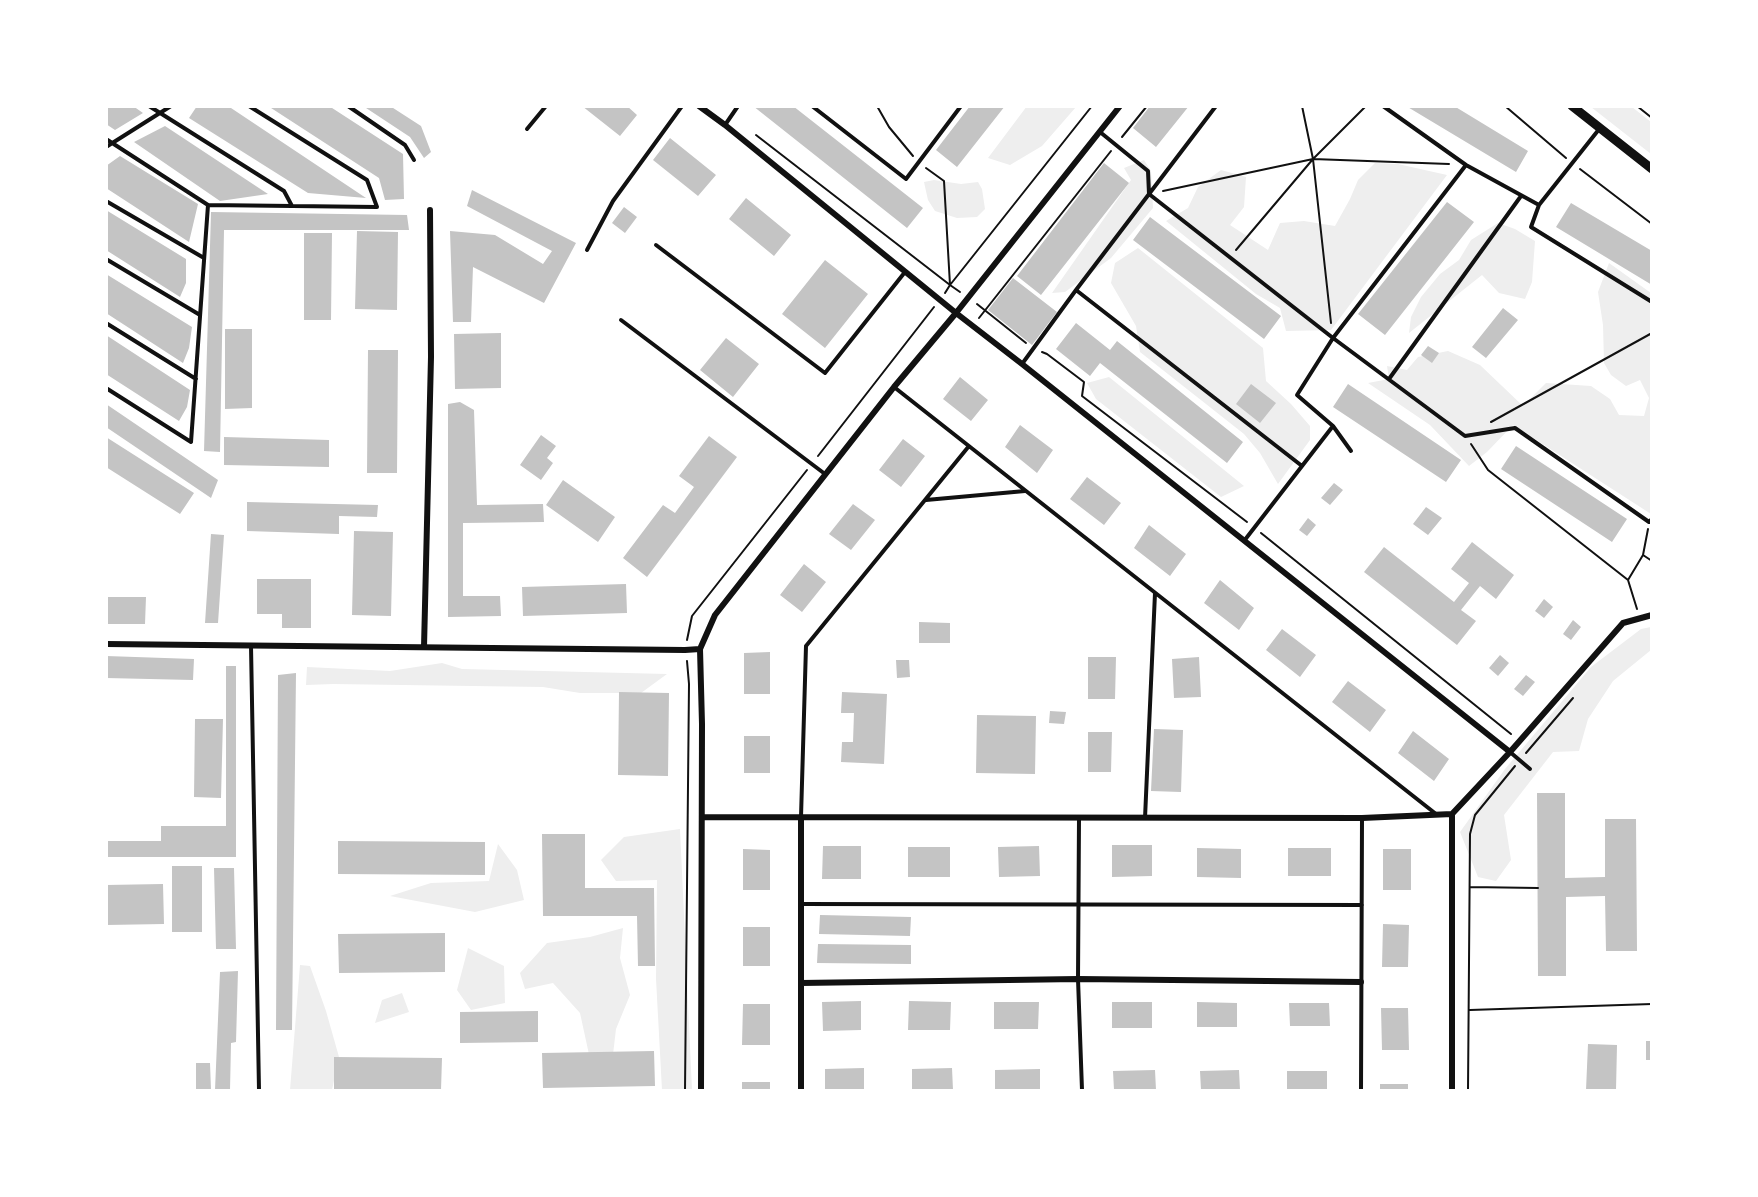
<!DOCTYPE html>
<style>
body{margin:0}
#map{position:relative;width:1758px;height:1197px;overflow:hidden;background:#fff;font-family:"Alegreya Sans",sans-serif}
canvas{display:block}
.frame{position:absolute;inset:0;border:108px solid #fff;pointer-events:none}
</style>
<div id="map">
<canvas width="1758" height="1197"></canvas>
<div class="frame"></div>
</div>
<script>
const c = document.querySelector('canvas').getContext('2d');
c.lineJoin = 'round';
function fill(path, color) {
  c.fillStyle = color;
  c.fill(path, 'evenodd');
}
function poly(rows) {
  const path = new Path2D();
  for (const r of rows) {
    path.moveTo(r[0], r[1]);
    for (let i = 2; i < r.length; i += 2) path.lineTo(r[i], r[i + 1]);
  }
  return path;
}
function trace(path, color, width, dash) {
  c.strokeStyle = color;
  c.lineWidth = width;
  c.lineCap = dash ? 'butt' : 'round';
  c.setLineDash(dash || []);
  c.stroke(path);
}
fill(poly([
 [1027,106,1076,107,1042,146,1010,165,988,158],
 [1591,107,1632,107,1651,122,1651,154],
 [1144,160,1151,171,1153,208,1111,258,1065,292,1052,293,1131,180,1124,168],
 [1375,163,1398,164,1447,175,1331,330,1286,331,1280,308,1256,294,1166,221,1188,208,1198,187,1221,170,1246,177,1244,207,1230,225,1268,250,1280,223,1304,221,1335,226,1350,199,1358,180],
 [934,180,961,184,978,182,982,189,985,209,977,217,957,218,935,211,928,200,924,182],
 [1498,223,1515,229,1535,241,1532,282,1525,299,1499,293,1482,275,1409,333,1411,317,1421,297,1440,274,1459,260,1471,240],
 [1138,248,1263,348,1266,381,1291,404,1310,426,1310,440,1278,484,1260,453,1244,434,1140,352,1136,326,1111,283,1115,263],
 [1609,263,1651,293,1651,514,1513,425,1487,452,1469,466,1430,425,1368,383,1389,379,1387,366,1407,370,1418,357,1448,351,1480,365,1523,406,1546,383,1591,386,1610,399,1619,415,1644,416,1649,398,1640,380,1626,386,1611,375,1604,363,1603,325,1598,292],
 [1109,377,1244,486,1221,497,1096,399,1087,383],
 [1651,627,1651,650,1613,681,1588,719,1579,751,1553,752,1504,815,1511,860,1496,881,1478,877,1460,832,1505,769,1591,667,1641,629],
 [442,663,462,669,667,674,641,693,580,693,543,687,333,684,306,685,307,667,390,671],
 [680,829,692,1090,662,1090,656,979,657,880,616,881,601,860,624,837],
 [498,844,517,870,524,900,475,912,390,896,431,883,489,881],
 [623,928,620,958,630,995,616,1029,610,1080,595,1082,580,1013,553,983,525,989,520,973,547,943,590,937],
 [468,948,504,966,505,1003,471,1010,457,990],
 [300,965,310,966,326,1011,339,1057,332,1090,290,1090],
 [402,993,409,1012,375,1023,382,1000]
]), '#eee');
fill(poly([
 [106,106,133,106,143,113,115,130,106,124],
 [197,106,228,106,366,198,308,193,189,118],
 [268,106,329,106,403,154,404,199,385,200,379,178],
 [363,106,390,106,421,126,431,152,424,158,410,137],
 [582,106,627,106,637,115,620,136],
 [753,106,793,106,923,208,907,228],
 [970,106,1005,106,957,167,936,150],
 [1150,106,1189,106,1156,147,1133,128],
 [1406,106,1454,106,1528,151,1516,172],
 [165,126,268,194,220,201,134,142],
 [670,138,716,175,698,196,653,160],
 [120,156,198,204,189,242,106,188,106,166],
 [1104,163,1129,183,1041,295,1017,276],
 [472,190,576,243,544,303,473,267,471,322,453,322,450,231,495,235,543,264,552,251,467,206],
 [746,198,791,235,774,256,729,219],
 [1447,202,1474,222,1385,335,1358,314],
 [1571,203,1652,251,1652,285,1556,227],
 [624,207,637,217,625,233,612,223],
 [106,210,186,259,186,283,180,297,106,250],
 [211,212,407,215,409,230,224,230,220,452,204,451],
 [1150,217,1281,316,1264,339,1133,240],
 [357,231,398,232,397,310,355,309],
 [304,233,332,233,331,320,304,320],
 [825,260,868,294,825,348,782,314],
 [106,274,192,327,189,348,183,363,106,313],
 [1013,278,1057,312,1032,345,988,310],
 [1503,308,1518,320,1486,358,1472,347],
 [1076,323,1110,350,1117,341,1243,442,1227,463,1100,363,1090,376,1056,349],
 [225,329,252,329,252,408,225,409],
 [501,333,501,388,455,389,454,334],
 [106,335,190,390,187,407,179,421,106,374],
 [726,338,759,364,733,397,700,370],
 [1428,346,1439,353,1432,363,1421,355],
 [368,350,398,350,397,473,367,473],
 [960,377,988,400,971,421,943,399],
 [1251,384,1276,403,1260,423,1236,404],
 [1348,384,1461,460,1446,482,1333,407],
 [460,402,474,410,477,505,543,504,544,522,463,523,463,596,500,596,501,616,448,617,448,404],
 [106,404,218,480,211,498,106,427],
 [1020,425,1053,450,1037,473,1005,447],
 [541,435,556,446,547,458,553,463,541,480,520,465],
 [709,436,737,457,647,577,623,558,663,505,675,513,694,487,679,476],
 [106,437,194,493,180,514,106,467],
 [224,437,329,440,329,467,224,465],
 [903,439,925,456,901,487,879,470],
 [1516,446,1627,519,1612,542,1501,469],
 [1087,477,1121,503,1104,525,1070,499],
 [563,480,615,517,598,542,546,505],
 [1334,483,1343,490,1330,505,1321,498],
 [247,502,378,505,377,517,339,516,339,534,247,531],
 [853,504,875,520,851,550,829,534],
 [1426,507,1442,518,1428,535,1413,524],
 [1308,518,1316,525,1307,536,1299,530],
 [1149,525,1186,554,1170,576,1134,548],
 [354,531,393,532,391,616,352,615],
 [211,534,224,535,218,623,205,623],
 [1472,542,1514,575,1496,599,1480,586,1461,610,1476,621,1457,645,1364,572,1384,547,1454,602,1469,583,1451,569],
 [804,564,826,582,802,612,780,595],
 [257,579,311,579,311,628,282,628,282,614,257,614],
 [1220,580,1254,608,1239,630,1204,603],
 [626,584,627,613,523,616,522,587],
 [106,597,146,597,145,624,106,624],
 [1544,599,1553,607,1544,618,1535,611],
 [1573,620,1581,627,1571,640,1563,634],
 [919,622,950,623,950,643,919,643],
 [1282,629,1316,655,1300,677,1266,650],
 [770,652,770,694,744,694,744,653],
 [1500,655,1509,663,1498,676,1489,668],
 [106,656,194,659,193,680,106,678],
 [1088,657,1116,657,1115,699,1088,699],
 [1199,657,1201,697,1174,698,1172,659],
 [896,660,909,660,910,677,897,678],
 [226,666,236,666,236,857,106,857,106,841,161,841,161,826,226,826],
 [296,673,292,1030,276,1030,278,675],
 [1526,675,1535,682,1523,696,1514,689],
 [1348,681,1386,710,1370,732,1332,702],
 [619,692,669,693,668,776,618,775],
 [842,692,887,694,884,764,841,762,842,742,853,742,854,713,841,713],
 [1050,711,1066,712,1064,724,1049,723],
 [977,715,1036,716,1035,774,976,773],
 [195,719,223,719,221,798,194,797],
 [1154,729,1183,730,1181,792,1151,791],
 [1413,731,1449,759,1434,781,1398,753],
 [1088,732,1112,732,1111,772,1088,772],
 [744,736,770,736,770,773,744,773],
 [1537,793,1565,793,1565,878,1605,877,1605,819,1636,819,1637,951,1606,951,1605,896,1566,897,1566,976,1538,976],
 [542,834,585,834,585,888,654,888,655,966,638,966,637,916,543,916],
 [338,841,485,842,485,875,338,874],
 [1112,845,1152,845,1152,876,1112,877],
 [823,846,861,846,861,879,822,879],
 [1039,846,1040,876,999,877,998,847],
 [908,847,950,847,950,877,908,877],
 [1197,848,1241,849,1241,878,1197,877],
 [1288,848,1331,848,1331,876,1288,876],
 [743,849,770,850,770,890,743,890],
 [1383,849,1411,849,1411,890,1383,890],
 [172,866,202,866,202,932,172,932],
 [214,868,234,868,236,949,216,949],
 [163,884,164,924,106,925,106,885],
 [820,915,911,917,910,936,819,934],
 [1383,924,1409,925,1408,967,1382,967],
 [743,927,770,927,770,966,743,966],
 [445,933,445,972,339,973,338,934],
 [818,944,911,945,911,964,817,963],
 [238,971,236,1042,231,1043,230,1090,215,1090,220,972],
 [861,1001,861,1030,823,1031,822,1002],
 [909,1001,951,1002,950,1030,908,1030],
 [994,1002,1039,1002,1038,1029,994,1029],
 [1112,1002,1152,1002,1152,1028,1112,1028],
 [1197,1002,1237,1003,1237,1027,1197,1027],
 [1289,1003,1329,1003,1330,1026,1290,1026],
 [743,1004,770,1004,770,1045,742,1045],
 [1381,1008,1408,1008,1409,1050,1382,1050],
 [538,1011,538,1042,460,1043,460,1012],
 [1646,1041,1652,1041,1652,1060,1646,1060],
 [1588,1044,1617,1045,1616,1090,1586,1090],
 [654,1051,655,1086,543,1088,542,1053],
 [334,1057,442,1058,441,1090,334,1089],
 [196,1063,210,1063,211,1090,196,1090],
 [864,1068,864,1090,825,1090,825,1069],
 [952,1068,953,1090,912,1090,912,1069],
 [1040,1069,1040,1090,995,1090,995,1070],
 [1155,1070,1156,1090,1114,1090,1113,1071],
 [1239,1070,1240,1090,1201,1090,1200,1071],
 [1287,1071,1327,1071,1327,1090,1287,1090],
 [742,1082,770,1082,770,1090,742,1090],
 [1380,1084,1408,1084,1408,1090,1380,1090]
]), '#c4c4c4');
trace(poly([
 [877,106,889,127,913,156],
 [1302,106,1313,159,1449,164],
 [1505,106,1566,158],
 [1637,106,1652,118],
 [756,135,950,285],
 [1122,137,1147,106],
 [926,168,944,181,950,285],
 [1580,169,1652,224],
 [1163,191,1313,159,1366,106],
 [1236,250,1313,159,1331,323],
 [950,285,1092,106],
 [945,293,950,285,960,292],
 [977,304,1026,343],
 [979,318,1111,151],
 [1042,352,1047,354,1084,382,1082,396,1247,522],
 [1491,422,1652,333],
 [1471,444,1488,470,1628,580,1637,609],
 [818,456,934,307],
 [1648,529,1643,555,1652,561],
 [1261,533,1511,734],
 [1628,580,1643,555],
 [687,640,692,616,807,470],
 [1526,753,1573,698],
 [1470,887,1538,888],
 [1470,1010,1652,1004],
 [685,1090,689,684,687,661],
 [1468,1090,1470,834,1475,815,1515,766]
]), '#111', 2);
trace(poly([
 [149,106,284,191,292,206],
 [348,106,405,145,414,160],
 [812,106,906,179,961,106],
 [1383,106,1466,165,1539,205,1531,227,1652,302],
 [725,125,738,106],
 [527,129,546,106],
 [1100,132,1148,171,1149,194,1333,338,1465,436,1515,428,1649,522,1652,519],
 [106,139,208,205],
 [106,147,171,106],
 [106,201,204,258],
 [1539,205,1600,128],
 [656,245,825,373,905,272],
 [587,250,613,201,682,106],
 [106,259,200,315],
 [1076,290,1302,466],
 [621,320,825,474],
 [106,323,196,379],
 [1022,364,1076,290,1216,106],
 [1389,379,1521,196],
 [894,387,1436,814],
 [106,388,191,442,208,205,377,207,367,180,249,106],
 [1351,451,1333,426,1297,395,1333,338,1466,165],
 [926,500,1025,491],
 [1244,541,1333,426],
 [251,646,259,1090],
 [1510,752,1530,769],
 [801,817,806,646,969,446],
 [1079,818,1078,979,1082,1090],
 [1145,818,1155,593],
 [801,904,1362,905],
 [1361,1090,1362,818]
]), '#111', 4);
trace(poly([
 [699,106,725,125,956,313,1022,364,1510,752],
 [106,644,685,650,700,649],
 [424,647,431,357,430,210],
 [702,817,1362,818,1452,814],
 [801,983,1078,979,1361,982],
 [701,1090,702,724,700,649,715,615,894,387,956,313,1120,106],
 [801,1090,801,817],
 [1452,1090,1452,814,1510,752,1623,623,1652,615]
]), '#111', 6);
trace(poly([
 [1572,106,1652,169]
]), '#111', 9);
</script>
